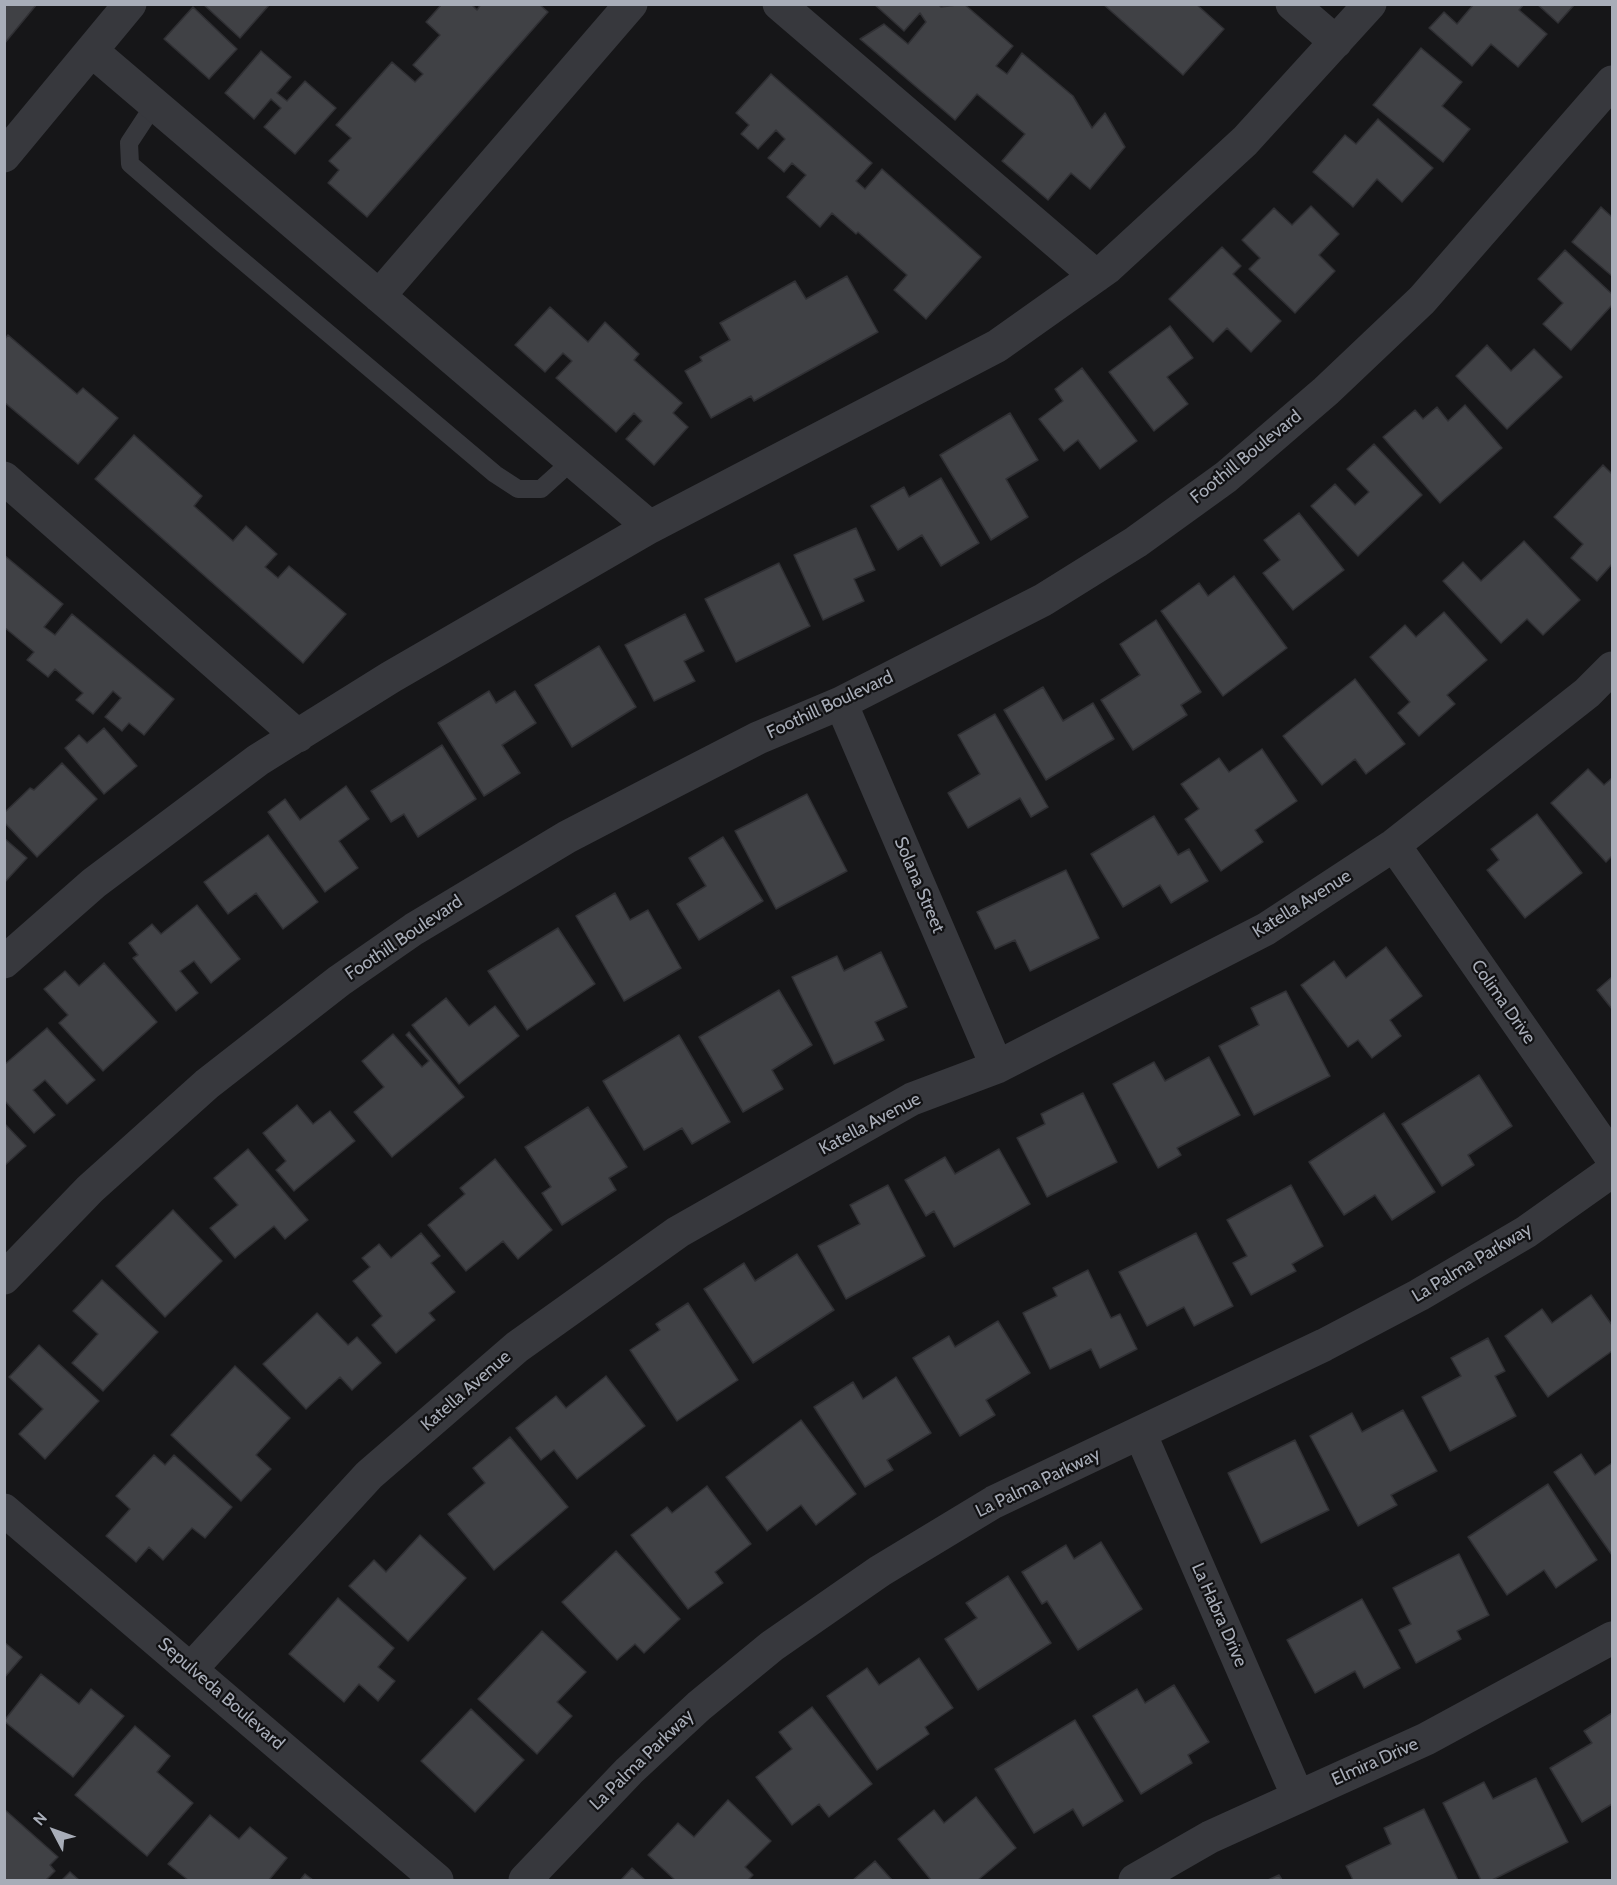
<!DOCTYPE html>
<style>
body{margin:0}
#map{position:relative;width:1617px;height:1885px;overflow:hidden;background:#161618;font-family:Cabin,sans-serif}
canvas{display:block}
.frame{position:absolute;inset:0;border:6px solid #a8adb8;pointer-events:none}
.north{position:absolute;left:24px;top:1801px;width:60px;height:60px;-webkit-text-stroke:4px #111113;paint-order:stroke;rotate:311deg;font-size:16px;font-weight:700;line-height:24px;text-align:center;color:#a8adb8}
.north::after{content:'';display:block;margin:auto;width:21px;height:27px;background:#a8adb8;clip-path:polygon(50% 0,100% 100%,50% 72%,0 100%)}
</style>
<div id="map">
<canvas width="1617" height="1885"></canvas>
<div class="frame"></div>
<div class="north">N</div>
</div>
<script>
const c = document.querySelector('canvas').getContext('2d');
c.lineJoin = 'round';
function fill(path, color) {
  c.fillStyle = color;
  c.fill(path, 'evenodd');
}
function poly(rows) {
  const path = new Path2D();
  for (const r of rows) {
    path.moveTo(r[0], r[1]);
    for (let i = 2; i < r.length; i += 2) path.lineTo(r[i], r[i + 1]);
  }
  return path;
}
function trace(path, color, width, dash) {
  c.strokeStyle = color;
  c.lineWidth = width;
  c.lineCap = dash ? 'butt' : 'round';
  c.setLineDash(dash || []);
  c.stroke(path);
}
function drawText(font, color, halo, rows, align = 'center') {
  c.font = font + ' Cabin,sans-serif';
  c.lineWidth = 4.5;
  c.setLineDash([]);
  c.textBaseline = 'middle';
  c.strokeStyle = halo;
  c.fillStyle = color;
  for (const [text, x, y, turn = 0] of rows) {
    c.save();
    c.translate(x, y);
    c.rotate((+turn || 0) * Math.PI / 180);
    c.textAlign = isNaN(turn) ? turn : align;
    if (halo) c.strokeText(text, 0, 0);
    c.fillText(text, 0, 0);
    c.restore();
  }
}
const building = poly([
 [4,4,37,4,4,44,4,4],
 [203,4,270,4,240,38,203,4],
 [442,4,471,4,477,10,481,4,539,4,548,12,367,217,328,183,339,170,329,161,351,138,336,125,392,62,415,82,423,74,413,65,440,35,426,22,442,4],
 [938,4,941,7,964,4,1013,46,996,66,1007,74,1022,53,1073,96,1092,128,1105,113,1125,147,1090,189,1071,173,1048,200,1002,161,1025,134,977,94,955,120,860,39,884,24,908,44,926,22,920,13,904,31,874,4,938,4],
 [1103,4,1196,4,1224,29,1183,75,1103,4],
 [1474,4,1524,4,1519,10,1547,34,1518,67,1491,44,1472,66,1429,28,1444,12,1457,24,1474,4],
 [1537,4,1575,4,1558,23,1537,4],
 [193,7,237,49,209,79,164,39,193,7],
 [1421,48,1462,82,1442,106,1470,129,1443,162,1373,105,1421,48],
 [261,51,291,77,277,93,287,101,305,81,336,108,295,154,264,127,281,108,271,99,254,119,225,93,261,51],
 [771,74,872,163,856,181,865,189,882,169,981,257,926,319,894,290,907,275,858,232,856,234,832,213,820,227,787,197,806,175,792,163,784,172,768,158,785,139,776,130,758,149,741,134,749,125,736,113,771,74],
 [1378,119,1433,168,1402,202,1377,179,1353,207,1313,172,1345,135,1356,144,1378,119],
 [1311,206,1339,234,1319,255,1335,271,1295,313,1249,269,1260,258,1242,240,1274,208,1292,225,1311,206],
 [1601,207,1612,217,1612,276,1572,242,1601,207],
 [1222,247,1241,266,1233,274,1281,321,1251,352,1227,328,1213,342,1169,299,1222,247],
 [1565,250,1612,294,1612,305,1571,350,1543,324,1563,303,1538,279,1565,250],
 [847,276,878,332,754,401,751,396,711,418,685,371,702,361,700,357,730,340,720,323,795,281,806,299,847,276],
 [550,307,588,342,605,322,639,354,634,360,682,403,673,413,688,427,654,465,626,439,642,421,634,413,616,432,556,378,572,361,563,353,545,372,515,345,550,307],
 [1170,326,1193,358,1167,377,1188,404,1154,431,1109,372,1170,326],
 [8,335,77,394,83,388,118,418,78,464,4,402,4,340,8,335],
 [1487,345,1511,371,1534,349,1562,377,1507,429,1456,376,1487,345],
 [1082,368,1137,441,1100,469,1078,440,1064,451,1039,419,1063,401,1055,389,1082,368],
 [1465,405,1502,448,1440,503,1383,437,1415,410,1423,419,1437,407,1448,421,1465,405],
 [1010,413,1038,460,1006,479,1028,517,991,540,940,455,1010,413],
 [134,435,202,496,194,506,233,541,246,526,277,554,265,567,278,578,289,566,346,614,303,663,95,479,134,435],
 [1374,444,1422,495,1358,556,1311,506,1335,484,1355,505,1369,492,1347,469,1374,444],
 [1603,465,1612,474,1612,564,1597,581,1571,558,1583,544,1554,517,1603,465],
 [941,478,979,543,941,566,922,535,898,550,871,506,904,487,909,497,941,478],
 [1299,513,1344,570,1293,610,1263,573,1280,560,1264,540,1299,513],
 [856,528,875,570,854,579,864,601,823,620,794,555,856,528],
 [1524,541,1580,600,1543,635,1527,619,1501,643,1443,581,1463,562,1481,581,1524,541],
 [4,555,63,604,44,627,55,635,72,614,174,699,144,735,129,723,122,731,105,717,121,698,113,691,93,714,76,700,83,693,55,669,48,677,27,660,34,652,4,627,4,555],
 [779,563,810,626,736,662,705,599,779,563],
 [1234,576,1287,648,1223,696,1161,611,1199,583,1208,596,1234,576],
 [1444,612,1487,660,1447,695,1455,704,1419,736,1398,713,1410,702,1370,657,1405,625,1416,637,1444,612],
 [685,614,704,651,684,661,695,681,654,701,625,645,685,614],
 [1156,620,1201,692,1181,705,1187,715,1133,750,1101,700,1140,675,1120,644,1156,620],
 [599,646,636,707,572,747,535,685,599,646],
 [1355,679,1405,744,1366,774,1355,759,1322,785,1283,736,1355,679],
 [1043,687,1063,721,1093,703,1114,739,1046,780,1004,710,1043,687],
 [489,691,496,703,515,691,536,723,502,745,520,773,484,796,438,723,489,691],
 [995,714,1048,807,1031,817,1020,798,968,828,948,793,980,774,958,735,995,714],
 [104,728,137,766,104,794,65,748,79,735,87,743,104,728],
 [442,745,476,799,418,837,404,814,391,822,371,791,442,745],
 [1262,749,1297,801,1255,830,1263,842,1221,871,1185,819,1199,809,1181,784,1219,758,1229,772,1262,749],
 [62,763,97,799,37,857,4,822,4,813,30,788,34,790,62,763],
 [1588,769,1604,785,1612,778,1612,856,1606,862,1551,803,1588,769],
 [346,786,369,819,339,841,358,868,325,892,268,812,285,799,300,820,346,786],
 [807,794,847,871,776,909,735,831,807,794],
 [1537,814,1582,873,1525,918,1487,870,1499,860,1491,849,1537,814],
 [1154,816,1178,855,1189,849,1208,881,1171,903,1160,885,1123,907,1091,854,1154,816],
 [268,835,318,902,283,929,256,893,228,914,204,882,268,835],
 [723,837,763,901,699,940,677,904,706,886,689,858,723,837],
 [4,838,27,858,4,883,4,838],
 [1066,870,1099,938,1030,971,1015,940,995,949,977,912,1066,870],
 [615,893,630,920,648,910,681,968,624,1001,576,916,615,893],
 [197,905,240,959,211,983,194,961,180,971,198,993,176,1011,133,958,138,955,129,943,152,924,161,934,197,905],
 [558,928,595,984,527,1030,488,971,558,928],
 [1386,947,1422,996,1390,1020,1401,1036,1372,1058,1358,1040,1348,1047,1301,985,1334,961,1346,978,1386,947],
 [881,952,907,1007,875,1022,884,1040,834,1064,792,977,837,956,844,971,881,952],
 [104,963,157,1022,103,1071,59,1023,68,1015,44,989,65,971,79,986,104,963],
 [1612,977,1612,1009,1597,990,1612,977],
 [779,990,812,1045,772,1070,783,1089,743,1112,699,1037,779,990],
 [1286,991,1330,1076,1254,1115,1219,1046,1259,1025,1251,1008,1286,991],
 [446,998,469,1026,495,1006,519,1036,459,1084,412,1025,446,998],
 [47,1028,95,1080,67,1104,45,1080,33,1090,55,1115,34,1133,4,1100,4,1065,47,1028],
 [409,1032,464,1097,392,1157,354,1112,384,1087,362,1061,393,1034,422,1067,429,1061,406,1035,409,1032],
 [679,1035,730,1122,692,1144,682,1128,644,1150,603,1081,679,1035],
 [1209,1057,1240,1115,1177,1148,1181,1155,1158,1168,1113,1084,1154,1062,1165,1081,1209,1057],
 [1479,1075,1512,1126,1468,1155,1474,1165,1442,1186,1402,1124,1479,1075],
 [1083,1093,1117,1162,1047,1197,1017,1138,1045,1124,1041,1114,1083,1093],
 [297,1105,313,1124,330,1111,355,1141,294,1191,276,1170,286,1161,263,1133,297,1105],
 [588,1107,627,1167,609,1178,616,1190,562,1225,542,1193,551,1187,525,1147,588,1107],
 [1384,1113,1435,1192,1392,1220,1375,1195,1344,1215,1309,1162,1384,1113],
 [4,1123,26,1146,4,1166,4,1123],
 [248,1149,308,1220,285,1239,274,1226,235,1258,210,1228,238,1205,214,1178,248,1149],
 [999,1149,1030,1204,954,1247,934,1211,926,1216,905,1180,945,1157,955,1174,999,1149],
 [495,1159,552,1230,518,1259,503,1241,466,1271,428,1225,465,1194,460,1188,495,1159],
 [888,1185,925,1256,846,1299,818,1246,860,1224,850,1205,888,1185],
 [1291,1185,1323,1246,1292,1264,1296,1271,1251,1295,1233,1263,1247,1256,1227,1220,1291,1185],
 [173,1210,222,1261,165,1317,116,1266,173,1210],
 [421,1233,440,1256,431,1263,455,1292,429,1313,435,1320,396,1353,372,1325,382,1316,353,1281,370,1267,362,1258,379,1244,391,1258,421,1233],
 [1196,1233,1233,1306,1194,1326,1184,1307,1147,1326,1119,1272,1196,1233],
 [797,1254,834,1310,753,1363,704,1289,744,1263,755,1281,797,1254],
 [1088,1270,1111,1318,1120,1314,1137,1349,1100,1368,1091,1349,1050,1369,1023,1313,1057,1296,1053,1288,1088,1270],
 [102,1280,158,1332,103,1391,72,1363,98,1334,73,1311,102,1280],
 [1591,1295,1612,1325,1612,1351,1548,1397,1505,1336,1542,1309,1552,1323,1591,1295],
 [688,1303,738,1380,677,1421,630,1350,660,1330,656,1324,688,1303],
 [317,1313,348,1345,357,1337,381,1363,352,1390,340,1377,306,1409,263,1364,317,1313],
 [998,1321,1030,1373,986,1400,995,1415,960,1436,913,1358,949,1336,955,1347,998,1321],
 [1488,1338,1505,1371,1495,1376,1516,1416,1450,1451,1422,1397,1461,1376,1451,1358,1488,1338],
 [39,1345,99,1401,45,1459,19,1434,43,1409,9,1377,39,1345],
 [235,1366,290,1418,256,1455,271,1469,241,1501,171,1435,235,1366],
 [606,1376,645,1426,577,1479,554,1450,541,1460,516,1428,556,1396,566,1408,606,1376],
 [896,1377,931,1433,887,1460,893,1470,865,1487,814,1407,853,1382,863,1399,896,1377],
 [1403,1410,1437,1471,1391,1495,1397,1505,1358,1526,1310,1436,1352,1413,1362,1432,1403,1410],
 [801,1420,856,1494,816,1525,801,1505,767,1531,726,1477,801,1420],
 [510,1437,568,1507,494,1570,448,1514,485,1483,473,1468,510,1437],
 [1295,1440,1329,1510,1261,1543,1228,1473,1295,1440],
 [1581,1454,1595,1475,1612,1463,1612,1555,1554,1472,1581,1454],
 [154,1455,165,1465,174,1455,232,1507,205,1538,192,1528,163,1560,149,1547,136,1562,106,1536,130,1509,116,1496,154,1455],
 [1548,1484,1597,1560,1556,1588,1544,1570,1507,1595,1468,1537,1548,1484],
 [707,1486,751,1544,715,1572,723,1583,688,1609,631,1535,667,1507,672,1513,707,1486],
 [420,1535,466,1578,408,1641,349,1586,374,1560,386,1572,420,1535],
 [1101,1542,1142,1609,1078,1650,1047,1601,1042,1604,1022,1572,1066,1545,1074,1559,1101,1542],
 [616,1551,680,1619,644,1653,635,1644,617,1660,562,1602,616,1551],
 [1459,1554,1489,1615,1457,1631,1461,1639,1416,1663,1399,1630,1411,1624,1393,1588,1459,1554],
 [1008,1576,1051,1643,978,1690,945,1639,977,1618,966,1603,1008,1576],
 [338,1598,394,1648,378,1667,395,1681,378,1701,359,1684,344,1702,289,1654,338,1598],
 [1362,1599,1400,1668,1364,1688,1355,1671,1315,1693,1287,1640,1362,1599],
 [542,1631,586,1672,557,1702,572,1716,537,1754,478,1699,542,1631],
 [4,1642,22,1657,4,1678,4,1642],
 [919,1658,953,1708,925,1727,929,1734,877,1770,827,1696,867,1668,879,1685,919,1658],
 [41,1674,79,1704,91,1689,124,1716,73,1777,4,1721,41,1674],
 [1174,1685,1209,1742,1188,1755,1192,1763,1141,1794,1093,1716,1137,1689,1145,1703,1174,1685],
 [812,1707,872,1784,829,1817,819,1804,792,1825,756,1777,792,1749,779,1732,812,1707],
 [471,1709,524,1760,475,1812,421,1761,471,1709],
 [1612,1713,1612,1804,1582,1822,1550,1768,1592,1743,1584,1731,1612,1713],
 [1075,1720,1123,1801,1083,1826,1073,1809,1034,1833,995,1769,1075,1720],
 [135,1726,170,1756,157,1772,193,1803,147,1856,75,1795,135,1726],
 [1536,1778,1568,1842,1492,1880,1481,1880,1443,1803,1484,1782,1493,1799,1536,1778],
 [976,1797,1016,1848,978,1880,931,1880,898,1839,934,1810,944,1823,976,1797],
 [728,1800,771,1841,745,1867,753,1875,748,1880,675,1880,648,1855,678,1823,694,1837,728,1800],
 [4,1809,58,1857,50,1865,55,1871,46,1880,4,1880,4,1809],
 [1424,1809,1458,1880,1353,1880,1346,1866,1391,1844,1384,1828,1424,1809],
 [210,1815,239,1839,250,1827,287,1858,269,1880,188,1880,168,1864,210,1815],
 [875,1861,892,1880,853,1880,875,1861],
 [632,1868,645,1880,621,1880,632,1868],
 [70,1872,79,1880,62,1880,70,1872],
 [305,1874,313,1880,300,1880,305,1874],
 [1279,1875,1282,1880,1268,1880,1279,1875]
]);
fill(building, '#404145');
trace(building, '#303034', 1.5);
trace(poly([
 [154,105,129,143,130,164,219,241,495,474,518,489,541,489,572,461]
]), '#37383d', 18);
trace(poly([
 [779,4,1096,276],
 [1292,4,1336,42],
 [92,51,650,527],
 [4,156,130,4],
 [379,296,631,4],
 [4,478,298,736],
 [841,703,997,1067],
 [1394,845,1612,1158],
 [4,962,94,883,258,760,391,677,650,527,997,346,1107,268,1245,141,1370,4],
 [4,1278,90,1189,207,1084,339,981,414,929,567,837,663,787,758,738,841,703,1043,600,1136,542,1226,477,1326,391,1422,300,1612,82],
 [1140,1433,1298,1797],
 [4,1510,437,1880],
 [191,1669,369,1475,517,1347,678,1232,912,1099,997,1067,1266,929,1394,845,1587,693,1612,668],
 [525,1880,629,1771,699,1706,772,1646,880,1571,994,1502,1324,1345,1419,1295,1526,1232,1612,1171],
 [1135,1880,1210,1837,1426,1739,1612,1638]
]), '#37383d', 33);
drawText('18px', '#a8adb8', '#111113', [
 ["Foothill Boulevard",1246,457,-39],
 ["Foothill Boulevard",830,705,-25],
 ["Solana Street",919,885,67],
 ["Katella Avenue",1302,904,-32],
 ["Foothill Boulevard",404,938,-34],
 ["Colima Drive",1503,1002,55],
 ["Katella Avenue",870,1124,-28],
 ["La Palma Parkway",1472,1263,-31],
 ["Katella Avenue",466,1391,-41],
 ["La Palma Parkway",1038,1483,-26],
 ["La Habra Drive",1219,1615,66],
 ["Sepulveda Boulevard",221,1694,41],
 ["La Palma Parkway",642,1760,-44],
 ["Elmira Drive",1375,1762,-24]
]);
</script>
